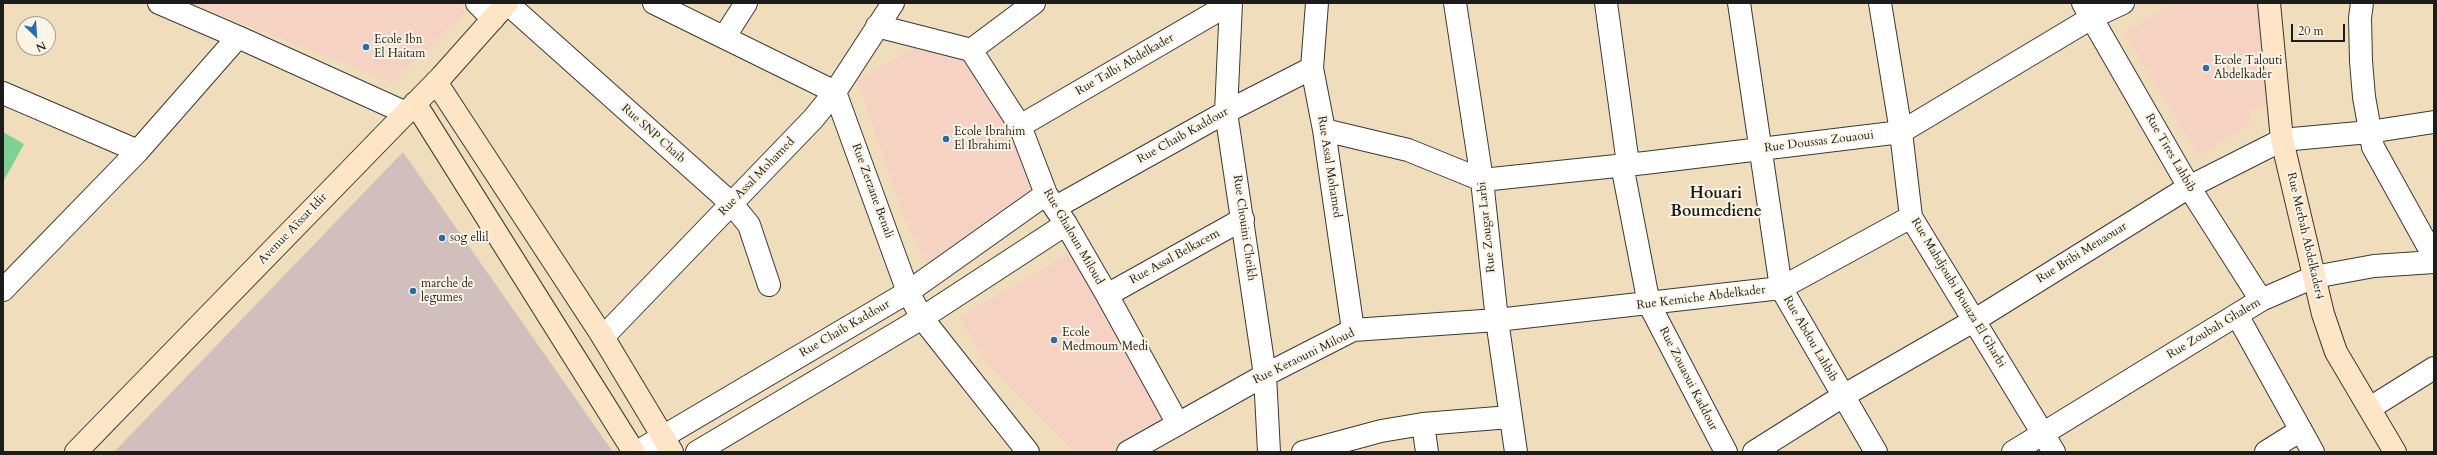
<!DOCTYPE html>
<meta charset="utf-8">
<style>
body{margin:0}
#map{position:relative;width:2437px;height:455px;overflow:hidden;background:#f0ddbc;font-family:Cardo,serif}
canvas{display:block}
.frame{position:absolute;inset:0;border:4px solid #1c1c1c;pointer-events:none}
.north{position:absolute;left:16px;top:16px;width:40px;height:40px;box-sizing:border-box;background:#fcf5e5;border:1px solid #a29e95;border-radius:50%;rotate:155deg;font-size:11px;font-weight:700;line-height:16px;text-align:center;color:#1c1c1c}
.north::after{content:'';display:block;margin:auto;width:14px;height:18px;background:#1f6fb2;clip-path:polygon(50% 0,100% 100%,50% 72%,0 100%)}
.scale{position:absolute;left:2291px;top:24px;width:54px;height:18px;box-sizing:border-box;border:2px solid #1c1c1c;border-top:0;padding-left:5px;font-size:12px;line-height:14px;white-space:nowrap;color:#1c1c1c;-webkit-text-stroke:3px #fcf5e5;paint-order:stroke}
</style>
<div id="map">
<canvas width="2437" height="455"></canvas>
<div class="frame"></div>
<div class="north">N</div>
<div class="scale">20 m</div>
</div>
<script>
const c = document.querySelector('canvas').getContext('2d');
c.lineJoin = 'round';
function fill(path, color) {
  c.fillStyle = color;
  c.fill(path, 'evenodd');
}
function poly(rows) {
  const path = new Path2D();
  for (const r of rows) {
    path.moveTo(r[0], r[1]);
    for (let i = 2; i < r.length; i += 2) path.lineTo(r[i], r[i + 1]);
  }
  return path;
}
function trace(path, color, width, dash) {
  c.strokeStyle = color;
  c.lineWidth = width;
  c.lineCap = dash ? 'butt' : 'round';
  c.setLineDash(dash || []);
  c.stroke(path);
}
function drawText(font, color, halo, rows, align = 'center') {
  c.font = font + ' Cardo,serif';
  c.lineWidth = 4;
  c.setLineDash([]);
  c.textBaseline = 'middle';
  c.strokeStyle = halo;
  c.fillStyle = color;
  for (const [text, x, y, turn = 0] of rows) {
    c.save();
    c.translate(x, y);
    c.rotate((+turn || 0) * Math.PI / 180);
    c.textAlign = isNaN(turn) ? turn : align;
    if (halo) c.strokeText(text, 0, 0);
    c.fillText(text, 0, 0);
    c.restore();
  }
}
fill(poly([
 [189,3,457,3,466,12,393,82],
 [2175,3,2257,3,2271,103,2250,109,2251,122,2199,156,2124,33],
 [913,48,944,52,973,65,1047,196,928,265,907,225,858,81],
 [1075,251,1179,415,1117,452,1074,452,986,363,960,317]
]), '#f5d2c2');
fill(poly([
 [403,152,613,452,114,452]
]), '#d1bfbd');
fill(poly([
 [3,132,24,144,3,182]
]), '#7ed194');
const street = poly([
 [159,3,238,37],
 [477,3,493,19],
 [507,3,732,204,749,225,769,285],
 [654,3,835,92,908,292,922,318,1028,452],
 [1231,3,1226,112,1265,375,1269,452],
 [1317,3,1312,68,1324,130,1353,330],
 [1455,3,1482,180,1497,320,1516,452],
 [1606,3,1628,164],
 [1739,3,1781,288,1876,452],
 [1880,3,1901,132,1911,217,2054,452],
 [2083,3,2189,187,2261,300],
 [2362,3,2360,18,2361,61,2364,97,2373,147,2434,257],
 [877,26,971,50,1020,126,1046,194,1066,224,1107,295,1178,424],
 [725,36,746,3],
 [971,50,1034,3],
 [3,93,138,151],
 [1020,126,1231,3],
 [1324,130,1408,150,1482,180,1645,163,1901,132,2093,17,2123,3],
 [1622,165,1649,304,1726,452],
 [1056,207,1226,112,1312,68],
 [3,290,138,151,238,37,406,113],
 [1107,295,1243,219],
 [2237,315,2313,452],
 [603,337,813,119,835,92,893,3],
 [2370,408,2434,368],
 [1423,424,1427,452],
 [637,452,908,292,1046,194],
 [697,452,922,318,1066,224],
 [1128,452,1265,375,1353,330,1497,320,1781,288,1911,217],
 [1303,452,1381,431,1423,424,1510,417],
 [1754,452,1843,396,1975,320,2189,187,2282,140,2369,132,2434,122],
 [2013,452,2261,300,2314,277,2374,266,2434,262],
 [2266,452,2301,430]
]);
const secondary = poly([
 [2269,3,2282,140,2323,314,2336,352,2395,452],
 [436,82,603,337,672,452],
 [415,103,634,452],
 [76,452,442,76,507,3]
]);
trace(street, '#3c3934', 24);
trace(secondary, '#3c3934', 24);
trace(street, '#fff', 22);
trace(secondary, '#fde5c5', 22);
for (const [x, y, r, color] of [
 [366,47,4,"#1f6fb2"],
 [2206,68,4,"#1f6fb2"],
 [946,139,4,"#1f6fb2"],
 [442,238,4,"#1f6fb2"],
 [413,291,4,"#1f6fb2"],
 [1054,340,4,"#1f6fb2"]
]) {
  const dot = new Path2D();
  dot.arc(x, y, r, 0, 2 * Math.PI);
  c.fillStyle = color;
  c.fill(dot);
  trace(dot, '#fcf5e5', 1.5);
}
drawText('12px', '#1c1c1c', '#fcf5e5', [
 ["Ecole Ibn",374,40],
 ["El Haitam",374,54],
 ["Ecole Talouti",2214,61],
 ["Abdelkader",2214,75],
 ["Ecole Ibrahim",954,132],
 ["El Ibrahimi",954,146],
 ["sog ellil",450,238],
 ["marche de",421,284],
 ["legumes",421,298],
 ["Ecole",1062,333],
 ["Medmoum Medi",1062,347]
], 'left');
drawText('12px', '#1c1c1c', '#fcf5e5', [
 ["Rue Talbi Abdelkader",1125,65,-30],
 ["Rue SNP Chaib",653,134,42],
 ["Rue Chaib Kaddour",1183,136,-29],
 ["Rue Doussas Zouaoui",1819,142,-7],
 ["Rue Tires Lahbib",2170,153,60],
 ["Rue Assal Mohamed",1329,167,81],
 ["Rue Assal Mohamed",757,177,-46],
 ["Rue Zerzane Benali",872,191,70],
 ["Rue Zougar Larbi",1487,227,-96],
 ["Rue Chouini Cheikh",1244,228,82],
 ["Avenue Aïssat Idir",293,229,-46],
 ["Rue Merbah Abdelkader4",2305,236,77],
 ["Rue Ghaloun Miloud",1073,237,60],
 ["Rue Bribi Menaouar",2082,253,-32],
 ["Rue Assal Belkacem",1175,257,-29],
 ["Rue Mahdjoubi Bouaza El Gharbi",1958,293,59],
 ["Rue Kemiche Abdelkader",1701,298,-7],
 ["Rue Chaib Kaddour",845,329,-30],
 ["Rue Zoubah Ghalem",2214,329,-31],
 ["Rue Abdou Lahbib",1810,339,60],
 ["Rue Keraouni Miloud",1304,357,-26],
 ["Rue Zouaoui Kaddour",1688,379,63]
]);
drawText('bold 16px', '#1c1c1c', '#fcf5e5', [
 ["Houari",1716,194],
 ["Boumediene",1716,212]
]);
</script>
